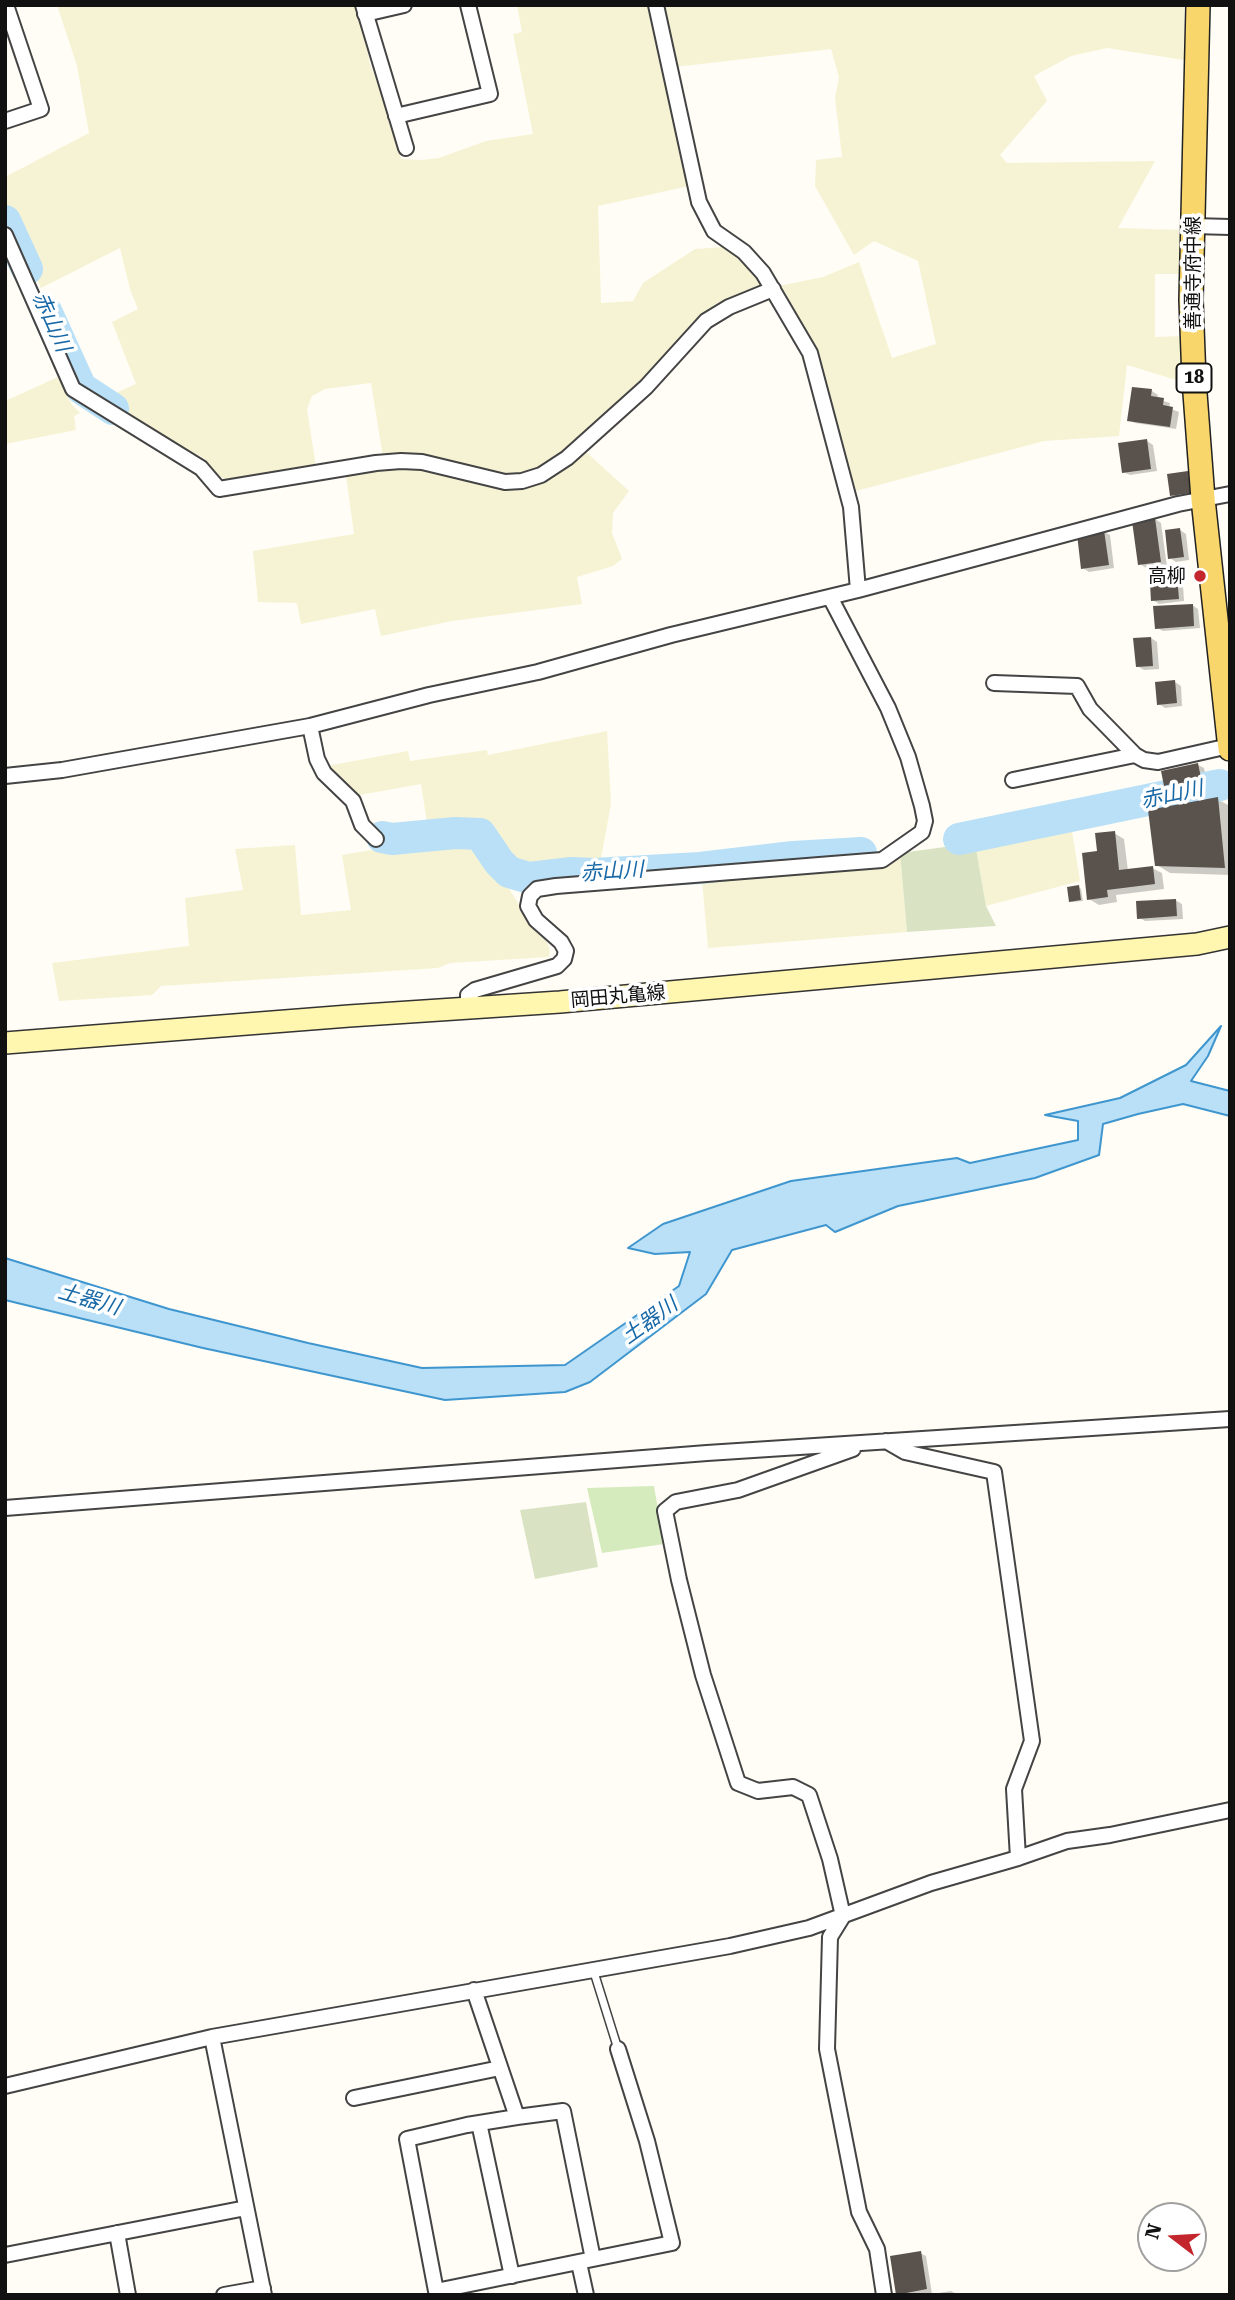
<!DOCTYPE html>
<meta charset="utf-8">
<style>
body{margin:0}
#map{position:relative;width:1235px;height:2300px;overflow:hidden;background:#fffdf5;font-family:"Roboto Serif",serif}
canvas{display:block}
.frame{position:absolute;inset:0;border:7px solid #111;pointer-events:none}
.north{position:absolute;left:1137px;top:2202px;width:70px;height:70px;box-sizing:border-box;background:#fff;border:2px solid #a0a0a0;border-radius:50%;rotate:287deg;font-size:19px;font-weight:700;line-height:28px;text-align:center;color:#111}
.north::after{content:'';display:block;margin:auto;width:24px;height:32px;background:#c4262e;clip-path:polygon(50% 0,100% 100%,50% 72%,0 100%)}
</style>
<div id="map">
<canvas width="1235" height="2300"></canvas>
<div class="frame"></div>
<div class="north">N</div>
</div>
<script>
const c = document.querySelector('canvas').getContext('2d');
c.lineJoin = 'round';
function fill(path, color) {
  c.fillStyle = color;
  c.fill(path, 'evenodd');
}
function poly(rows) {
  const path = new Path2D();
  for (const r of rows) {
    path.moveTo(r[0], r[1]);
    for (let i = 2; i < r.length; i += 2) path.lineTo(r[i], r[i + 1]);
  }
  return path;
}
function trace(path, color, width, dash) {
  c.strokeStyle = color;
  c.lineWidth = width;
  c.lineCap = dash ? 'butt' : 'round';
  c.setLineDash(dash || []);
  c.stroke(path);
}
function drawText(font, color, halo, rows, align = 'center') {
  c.font = font + ' "Roboto Serif","Noto Sans JP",serif';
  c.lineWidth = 7;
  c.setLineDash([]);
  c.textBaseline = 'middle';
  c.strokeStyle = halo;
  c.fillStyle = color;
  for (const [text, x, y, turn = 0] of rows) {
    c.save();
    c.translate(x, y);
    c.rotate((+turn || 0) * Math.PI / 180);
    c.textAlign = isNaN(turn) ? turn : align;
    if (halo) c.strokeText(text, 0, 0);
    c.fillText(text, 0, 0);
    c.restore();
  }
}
fill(poly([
 [57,5,353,5,362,20,370,65,386,103,401,159,422,160,439,158,486,141,533,134,513,34,522,32,517,5,652,5,689,186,598,206,601,303,633,301,643,283,695,249,724,247,748,264,755,272,763,288,717,303,697,318,643,381,564,452,542,468,522,475,506,476,383,457,371,383,325,389,312,396,307,409,316,467,229,481,217,475,205,459,100,400,136,384,112,322,138,309,130,289,120,248,41,288,5,210,5,177,89,133,77,66],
 [664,5,1184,5,1184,60,1107,48,1071,56,1034,76,1047,101,1000,155,1007,163,1155,161,1118,228,1180,230,1181,274,1155,274,1155,337,1183,336,1183,382,1127,365,1119,436,1044,441,856,491,833,418,815,348,779,286,823,277,859,262,892,358,936,344,918,261,874,241,854,255,815,186,816,160,842,157,835,98,839,77,831,49,675,67],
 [58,377,72,405,80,413,74,416,76,430,5,444,5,401],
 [586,452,629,491,613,513,612,533,622,559,613,566,577,577,582,604,452,621,381,636,375,609,301,624,297,603,258,602,253,551,354,534,346,475,375,470,426,469,490,486,508,488,545,480],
 [607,731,611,804,599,869,540,873,514,868,503,859,492,839,482,830,428,829,421,784,354,796,335,779,327,766,408,751,410,761,487,750,488,755],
 [1071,825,1080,881,986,906,975,843],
 [470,844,482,846,537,933,547,942,550,951,549,957,450,963,438,968,161,986,152,995,59,1001,52,963,189,946,185,898,243,890,235,849,295,845,301,915,351,910,342,855,383,848],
 [900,853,907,932,708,948,702,880]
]), '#f6f3d4');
fill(poly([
 [654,1486,664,1544,602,1553,587,1488]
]), '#d5ebbd');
fill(poly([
 [975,843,986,906,996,926,907,932,900,853],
 [586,1502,598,1567,535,1579,520,1510]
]), '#d9e3c4');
const water = poly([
 [1221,1026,1208,1056,1191,1081,1230,1091,1230,1116,1183,1104,1138,1114,1103,1124,1099,1155,1035,1178,898,1206,835,1232,826,1225,732,1250,706,1294,590,1382,565,1392,445,1400,203,1348,5,1300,5,1258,169,1309,308,1343,422,1368,565,1365,679,1286,690,1252,655,1254,628,1248,663,1224,791,1181,957,1158,970,1163,1078,1140,1078,1121,1045,1115,1120,1098,1186,1065,1221,1026]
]);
fill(water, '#b9e0f7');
trace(water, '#3f96cf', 2);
fill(poly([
 [1134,388,1152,391,1158,395,1157,399,1170,403,1169,408,1179,412,1176,429,1135,423,1129,420],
 [1147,441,1153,445,1157,471,1130,475,1123,472],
 [1187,473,1194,476,1196,496,1178,498,1172,495],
 [1155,519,1161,523,1167,567,1176,566,1182,569,1184,601,1159,604,1153,600,1151,567,1146,568,1140,564],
 [1180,530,1186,534,1189,560,1176,562,1170,558],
 [1104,532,1110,535,1114,568,1089,572,1083,568],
 [1192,605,1198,609,1200,628,1163,631,1157,628],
 [1151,638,1157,642,1159,669,1144,670,1137,666],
 [1175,682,1181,686,1182,706,1165,708,1159,704],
 [1198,765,1204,768,1208,786,1184,791,1166,785],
 [1217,799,1230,806,1230,875,1170,873,1157,865],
 [1114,833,1124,839,1128,871,1152,868,1162,873,1164,889,1116,895,1117,902,1099,905,1089,899,1098,853],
 [1079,887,1081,889,1083,901,1073,902,1070,901],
 [1175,900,1182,904,1183,919,1145,921,1138,917],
 [920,2253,926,2256,932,2294,951,2291,958,2295,898,2293]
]), '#0003');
trace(poly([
 [5,221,27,269],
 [47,313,81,388,113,409],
 [382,837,392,839,455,833,480,834,499,862,509,872,529,878,572,873,594,874,700,868,793,857,861,853],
 [959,839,1220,785]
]), '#b9e0f7', 32);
fill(poly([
 [1132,387,1152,389,1151,396,1164,398,1163,405,1173,407,1170,427,1127,421],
 [1147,439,1151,469,1122,473,1118,443],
 [1188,471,1191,493,1170,496,1167,474],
 [1155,518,1161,562,1138,565,1132,521],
 [1180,528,1184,557,1168,559,1165,530],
 [1104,530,1109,565,1081,569,1077,534],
 [1176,564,1179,599,1151,601,1149,566],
 [1193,604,1194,626,1155,629,1153,606],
 [1151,637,1153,666,1136,667,1133,638],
 [1175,680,1177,703,1157,705,1155,682],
 [1198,763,1202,783,1176,789,1175,783,1164,786,1161,771],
 [1218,797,1225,868,1155,866,1148,810],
 [1115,831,1119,870,1153,866,1155,884,1107,890,1108,897,1087,900,1082,853,1097,851,1095,833],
 [1079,885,1081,900,1069,902,1067,887],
 [1176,899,1177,916,1137,919,1136,901],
 [921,2251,927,2289,896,2295,890,2256]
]), '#5a524d');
const service = poly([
 [593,1969,618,2049]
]);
const minor = poly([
 [363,5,406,148],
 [656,5,699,202,714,231,744,252,763,273,810,353,851,507,858,590],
 [365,14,404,5],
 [396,116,490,94,468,5],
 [5,121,41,109,6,5],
 [1193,226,1230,227],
 [5,235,73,389,201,468,219,489,376,463,401,461,422,462,505,482,522,481,541,475,567,458,646,387,706,321,729,307,773,289],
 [994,683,1077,686,1090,709,1135,755,1144,760,1158,762,1229,746],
 [310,726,317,759,324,773,353,801,362,825,376,839],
 [5,776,62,770,310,726,429,695,538,672,671,635,858,590,1178,504,1230,494],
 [1013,780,1135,755],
 [468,1007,468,995,475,990,557,966,564,959,566,951,561,942,536,920,528,906,530,896,537,889,556,886,882,860,922,832,925,821,922,806,908,757,888,708,830,597],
 [886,1441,905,1452,994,1472,1032,1741,1014,1789,1018,1858],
 [853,1449,738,1490,676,1502,665,1511,679,1580,703,1675,738,1783,758,1791,793,1787,809,1795,830,1859,843,1916,830,1937,827,2049,859,2212,877,2249,884,2295],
 [5,1508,707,1453,1230,1419],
 [474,1990,517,2117,563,2111,593,2259,672,2243,647,2141,618,2049],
 [212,2037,264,2295],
 [5,2086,212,2037,730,1946,809,1928,931,1883,1018,1858,1067,1841,1110,1835,1230,1810],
 [354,2098,500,2068],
 [517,2117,467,2125,407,2139,436,2291,593,2259],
 [479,2123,512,2276],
 [117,2233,128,2295],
 [5,2255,246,2208],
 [579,2263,586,2295],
 [224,2295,263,2288]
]);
const secondary = poly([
 [5,1043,349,1016,560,1002,1197,944,1230,937]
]);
const primary = poly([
 [1198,5,1191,300,1194,380,1203,499,1230,749]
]);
trace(service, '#444', 10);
trace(minor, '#444', 18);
trace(secondary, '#333', 24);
trace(primary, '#222', 26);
trace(service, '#fff', 7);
trace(minor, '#fff', 14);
trace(secondary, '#fff6b0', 21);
trace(primary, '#f9d66b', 23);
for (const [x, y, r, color] of [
 [1200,576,7,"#c4262e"]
]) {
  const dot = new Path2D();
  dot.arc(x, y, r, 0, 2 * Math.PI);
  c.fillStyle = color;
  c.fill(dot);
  trace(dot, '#fff', 2.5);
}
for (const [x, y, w] of [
 [1194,378,35]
]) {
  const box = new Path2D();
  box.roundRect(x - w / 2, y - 14.5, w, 29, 5);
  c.fillStyle = '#fff';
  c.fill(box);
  trace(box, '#111', 2);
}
drawText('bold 18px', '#111', null, [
 ["18",1194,378]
]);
drawText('19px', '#111', '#fff', [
 ["善通寺府中線",1193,273,-90],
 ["岡田丸亀線",618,997,-5]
]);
drawText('19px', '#111', '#fff', [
 ["高柳",1186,576]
], 'right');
drawText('italic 21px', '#1768a6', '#fff', [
 ["赤山川",51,322,66],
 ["赤山川",1172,795,-12],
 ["赤山川",612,872,-4],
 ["土器川",89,1300,16],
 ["土器川",650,1321,-36]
]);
</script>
